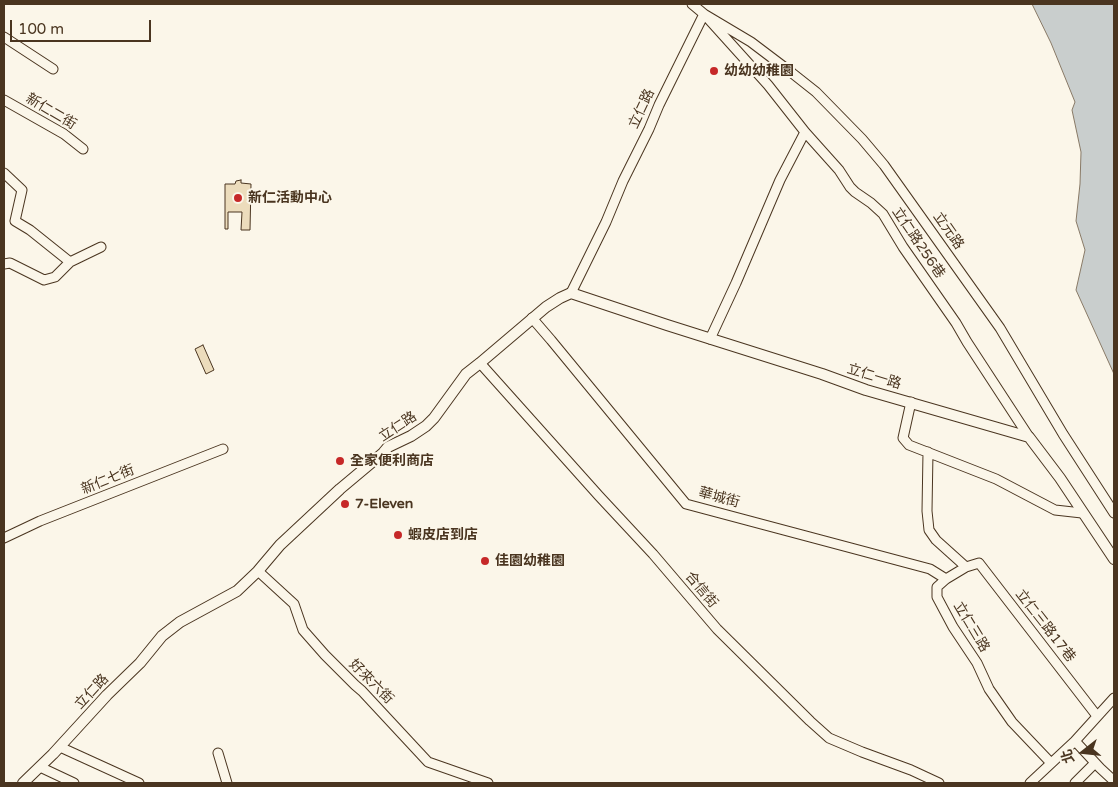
<!DOCTYPE html>
<meta charset="utf-8">
<style>
body{margin:0}
#map{position:relative;width:1118px;height:787px;overflow:hidden;background:#fbf6e9;font-family:"Varela Round","Noto Sans TC",sans-serif}
canvas{display:block}
.frame{position:absolute;inset:0;border:5px solid #4a3520;pointer-events:none}
.north{position:absolute;left:1058px;top:727px;width:50px;height:50px;-webkit-text-stroke:4px #fbf6e9;paint-order:stroke;rotate:254deg;font-size:14px;font-weight:700;line-height:20px;text-align:center;color:#4a3520}
.north::after{content:'';display:block;margin:auto;width:18px;height:22px;background:#4a3520;clip-path:polygon(50% 0,100% 100%,50% 72%,0 100%)}
.scale{position:absolute;left:10px;top:20px;width:141px;height:22px;box-sizing:border-box;border:2px solid #4a3520;border-top:0;padding-left:6px;font-size:15px;line-height:18px;white-space:nowrap;color:#4a3520;-webkit-text-stroke:4px #fbf6e9;paint-order:stroke}
</style>
<div id="map">
<canvas width="1118" height="787"></canvas>
<div class="frame"></div>
<div class="north">北</div>
<div class="scale">100 m</div>
</div>
<script>
const c = document.querySelector('canvas').getContext('2d');
c.lineJoin = 'round';
function fill(path, color) {
  c.fillStyle = color;
  c.fill(path, 'evenodd');
}
function poly(rows) {
  const path = new Path2D();
  for (const r of rows) {
    path.moveTo(r[0], r[1]);
    for (let i = 2; i < r.length; i += 2) path.lineTo(r[i], r[i + 1]);
  }
  return path;
}
function trace(path, color, width, dash) {
  c.strokeStyle = color;
  c.lineWidth = width;
  c.lineCap = dash ? 'butt' : 'round';
  c.setLineDash(dash || []);
  c.stroke(path);
}
function drawText(font, color, halo, rows, align = 'center') {
  c.font = font + ' "Varela Round","Noto Sans TC",sans-serif';
  c.lineWidth = 4;
  c.setLineDash([]);
  c.textBaseline = 'middle';
  c.strokeStyle = halo;
  c.fillStyle = color;
  for (const [text, x, y, turn = 0] of rows) {
    c.save();
    c.translate(x, y);
    c.rotate((+turn || 0) * Math.PI / 180);
    c.textAlign = isNaN(turn) ? turn : align;
    if (halo) c.strokeText(text, 0, 0);
    c.fillText(text, 0, 0);
    c.restore();
  }
}
const water = poly([
 [1032,4,1114,4,1114,374,1076,290,1085,250,1076,221,1080,184,1081,152,1072,110,1075,102,1051,43,1032,4]
]);
fill(water, '#c9cecd');
trace(water, '#887966', 1);
const building = poly([
 [241,180,241,183,251,184,250,230,241,230,242,212,228,212,228,229,225,229,225,184,235,184,236,181,241,180],
 [203,345,214,370,206,374,195,349,203,345]
]);
fill(building, '#ecdcbc');
trace(building, '#4a3520', 1);
const minor = poly([
 [692,4,704,14,768,85,805,132,839,170,850,187,855,192,871,203,883,214,903,247,956,323,967,342,1029,437],
 [704,14,751,42,792,73,816,92,862,139,884,165,1000,328,1063,434,1114,513],
 [4,37,53,69],
 [4,100,64,134,83,149],
 [4,173,22,190,15,221,30,230,70,262],
 [4,264,10,263,44,280,55,277,70,262,101,247],
 [571,293,606,222,623,181,649,129,659,105,704,14],
 [532,318,551,340,686,504,930,569,946,579],
 [710,339,736,283,780,180,805,132],
 [480,363,599,496,653,554,717,629,810,721,829,738,862,752,911,770,939,783],
 [911,402,903,438,909,445,996,479,1055,510,1082,513],
 [928,452,927,511,929,530,936,540,966,567,946,579,937,587,937,597,953,627,977,663,989,689,1012,722,1051,763],
 [4,538,40,521,223,449],
 [966,567,979,563,1097,716],
 [258,571,294,604,303,630,325,655,355,685,362,691,428,762,488,783],
 [1075,741,1100,768,1114,781],
 [60,747,139,783],
 [218,753,227,783],
 [40,767,74,783],
 [1030,783,1075,741,1114,698],
 [1075,783,1095,763]
]);
const tertiary = poly([
 [23,783,53,754,107,695,140,663,162,636,180,622,237,591,258,571,280,545,340,489,383,453,388,447,411,436,426,426,434,418,466,374,480,363,546,307,560,298,571,293,667,325,822,374,866,390,1029,437,1060,478,1114,559]
]);
trace(minor, '#4a3520', 11);
trace(tertiary, '#4a3520', 12);
trace(minor, '#fbf6e9', 9);
trace(tertiary, '#fbf6e9', 10);
for (const [x, y, r, color] of [
 [714,71,5,"#c62828"],
 [238,198,5,"#c62828"],
 [340,461,5,"#c62828"],
 [345,504,5,"#c62828"],
 [398,535,5,"#c62828"],
 [485,561,5,"#c62828"]
]) {
  const dot = new Path2D();
  dot.arc(x, y, r, 0, 2 * Math.PI);
  c.fillStyle = color;
  c.fill(dot);
  trace(dot, '#fbf6e9', 2);
}
drawText('bold 14px', '#4a3520', '#fbf6e9', [
 ["幼幼幼稚園",724,71],
 ["新仁活動中心",248,198],
 ["全家便利商店",350,461],
 ["7-Eleven",355,504],
 ["蝦皮店到店",408,535],
 ["佳園幼稚園",495,561]
], 'left');
drawText('14px', '#4a3520', '#fbf6e9', [
 ["立仁路",642,109,-65],
 ["新仁二街",51,112,31],
 ["立元路",948,231,55],
 ["立仁路256巷",918,243,56],
 ["立仁一路",874,377,17],
 ["立仁路",398,427,-33],
 ["新仁七街",108,480,-22],
 ["華城街",719,498,15],
 ["合信街",701,590,50],
 ["立仁三路17巷",1045,626,52],
 ["立仁三路",971,627,59],
 ["好來六街",371,682,45],
 ["立仁路",92,692,-47]
]);
</script>
